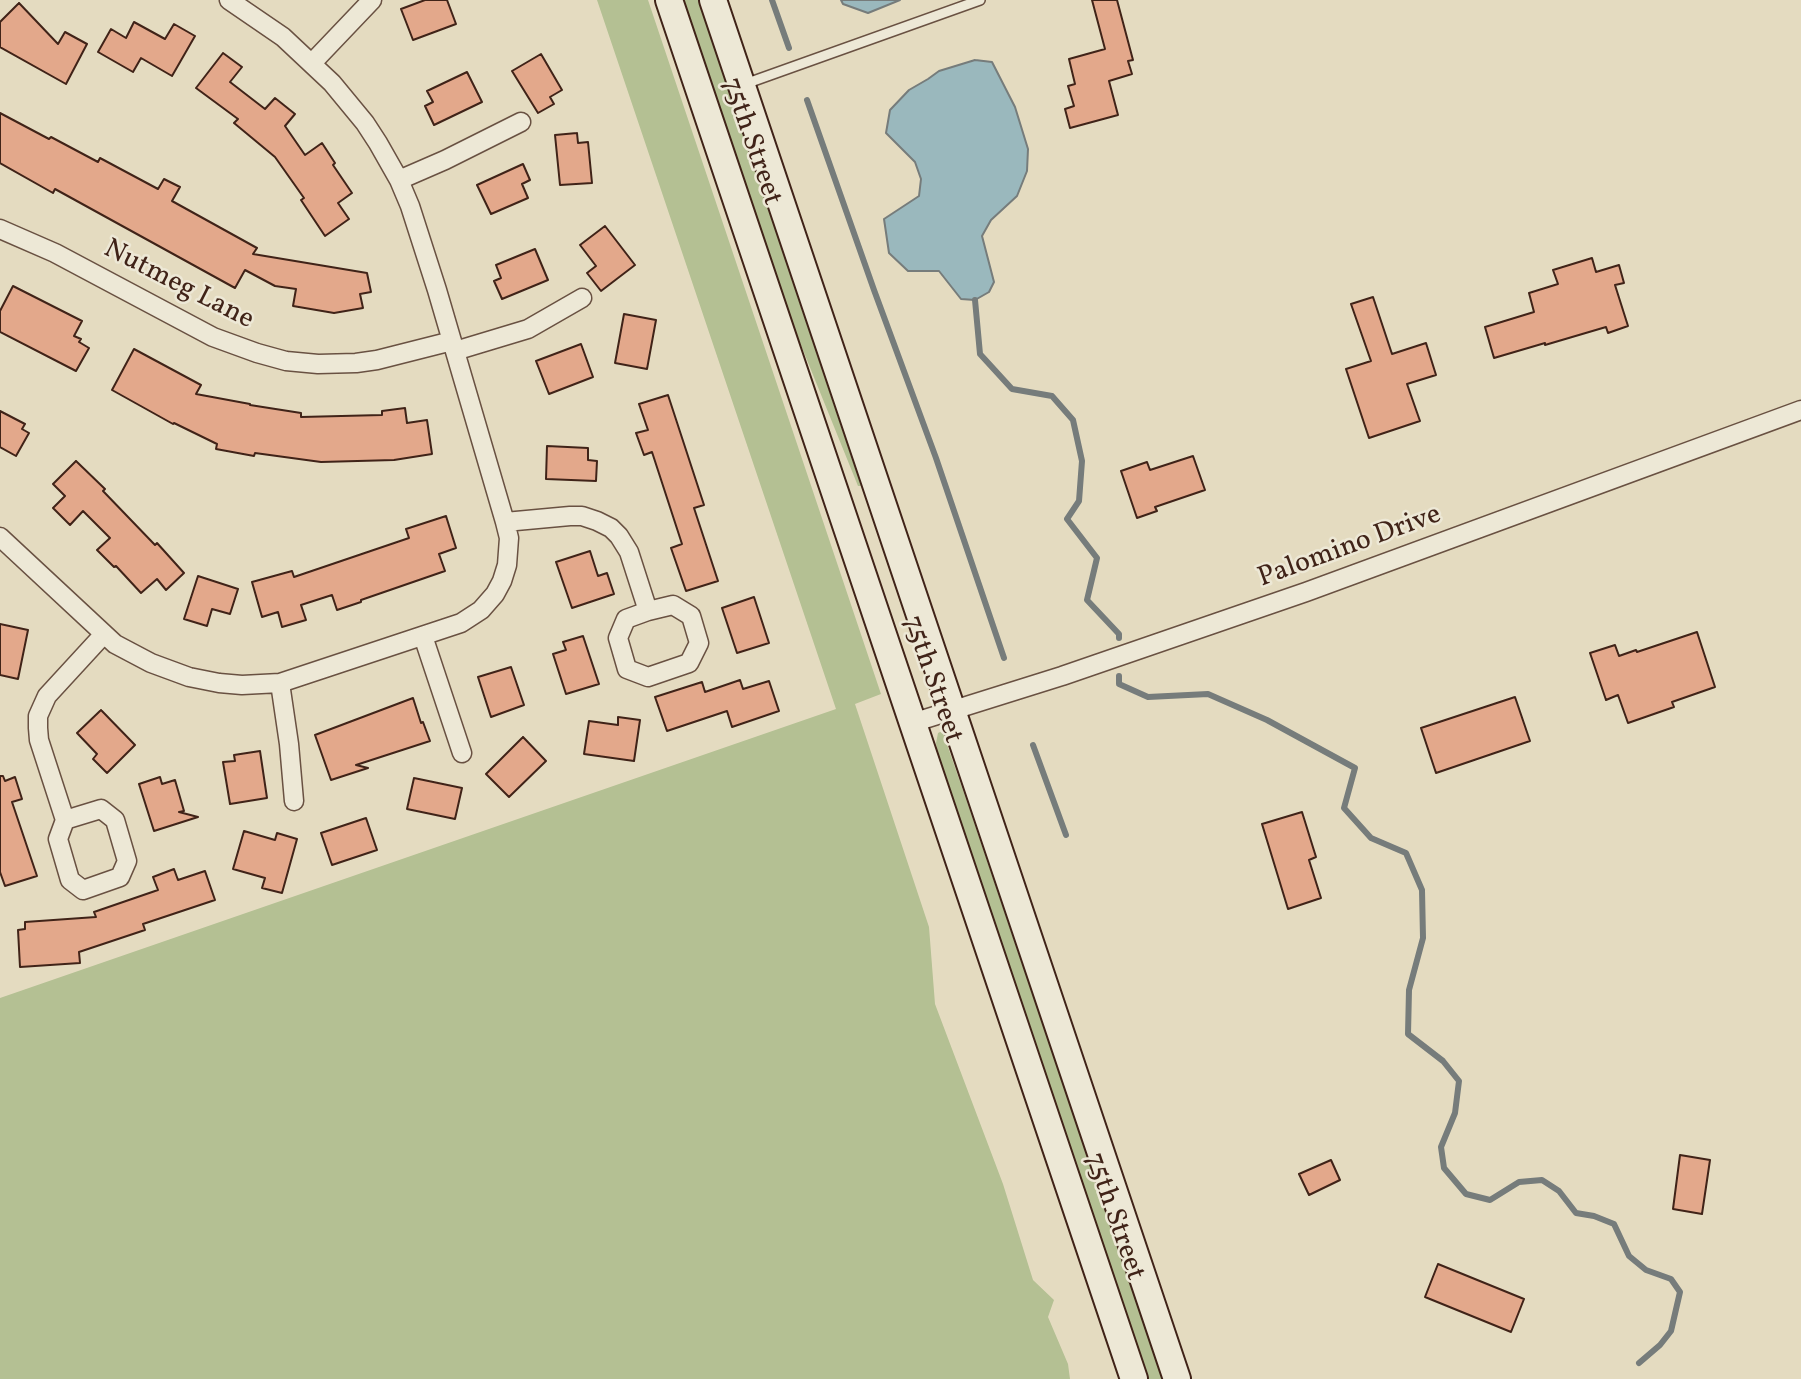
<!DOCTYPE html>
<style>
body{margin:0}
canvas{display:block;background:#e4dbc0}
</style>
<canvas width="1801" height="1379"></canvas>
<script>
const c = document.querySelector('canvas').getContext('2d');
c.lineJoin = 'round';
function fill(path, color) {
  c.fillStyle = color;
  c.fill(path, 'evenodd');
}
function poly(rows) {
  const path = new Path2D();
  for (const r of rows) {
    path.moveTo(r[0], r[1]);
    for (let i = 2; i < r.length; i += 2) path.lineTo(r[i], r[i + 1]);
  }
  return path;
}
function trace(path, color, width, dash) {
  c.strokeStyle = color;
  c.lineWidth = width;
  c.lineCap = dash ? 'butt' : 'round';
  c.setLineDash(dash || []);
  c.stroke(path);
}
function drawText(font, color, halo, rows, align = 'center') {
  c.font = font + ' Vollkorn,serif';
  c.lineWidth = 5;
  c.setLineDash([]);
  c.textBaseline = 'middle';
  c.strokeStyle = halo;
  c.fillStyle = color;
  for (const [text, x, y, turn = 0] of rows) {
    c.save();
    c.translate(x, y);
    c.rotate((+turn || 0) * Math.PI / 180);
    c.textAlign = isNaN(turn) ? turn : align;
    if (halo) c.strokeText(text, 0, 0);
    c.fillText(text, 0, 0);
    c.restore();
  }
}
fill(poly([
 [597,0,648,0,881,694,855,704,929,927,935,1004,1003,1184,1033,1280,1054,1300,1048,1317,1068,1364,1070,1379,0,1379,0,998,836,709],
 [684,0,698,0,861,486,858,486,792,323],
 [940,732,943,733,966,799,1163,1379,1149,1379,938,757,936,743,938,733]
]), '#b4c093');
const water = poly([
 [841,0,900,0,868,13,843,4,841,0],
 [975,60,992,62,1015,107,1028,149,1027,171,1017,196,991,220,982,236,994,282,989,292,975,300,961,299,939,271,908,271,889,253,884,219,919,196,921,179,915,162,886,133,890,110,909,90,928,79,939,71,975,60]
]);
fill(water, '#9ab8bd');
trace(water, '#767c7b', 2);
trace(poly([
 [772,0,789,48],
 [807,100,874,290,936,458,1004,658],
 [975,300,980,354,1012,389,1052,396,1073,420,1082,461,1079,501,1067,519,1097,558,1087,600,1119,634,1119,638],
 [1119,676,1119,684,1148,697,1208,694,1267,720,1355,768,1344,808,1371,838,1406,853,1422,890,1423,938,1409,990,1408,1034,1443,1061,1459,1081,1455,1113,1441,1147,1444,1168,1466,1194,1490,1200,1519,1182,1542,1180,1559,1191,1576,1213,1594,1216,1614,1224,1629,1256,1646,1270,1671,1279,1680,1292,1671,1331,1660,1345,1639,1363],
 [1033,745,1066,835]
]), '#767c7b', 6);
const building = poly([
 [425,0,447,0,456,24,413,40,401,9,425,0],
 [1092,0,1117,0,1133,60,1128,61,1132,74,1109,81,1118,115,1070,128,1065,109,1074,106,1068,86,1075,84,1069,59,1105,49,1092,0],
 [19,3,58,44,65,32,87,44,66,84,0,47,0,22,19,3],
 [134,22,165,39,174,24,195,36,172,76,141,58,133,72,98,52,111,29,126,38,134,22],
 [223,53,242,67,230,82,265,109,275,98,295,114,285,126,305,155,322,143,335,163,333,165,352,193,338,203,349,219,325,236,301,200,304,198,275,157,234,123,238,119,196,88,223,53],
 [541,54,562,90,550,97,554,104,538,113,512,71,541,54],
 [467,72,482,102,434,125,425,106,433,102,427,91,467,72],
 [0,113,49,139,51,137,98,162,100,158,158,189,164,179,180,187,172,201,257,248,253,254,367,273,371,292,360,294,363,308,334,313,293,306,296,289,275,286,245,270,235,288,55,189,53,193,0,163,0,113],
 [577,133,578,143,588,142,592,183,560,185,555,135,577,133],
 [523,164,530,180,522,184,528,198,491,214,477,185,523,164],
 [605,226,635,265,601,291,587,273,596,266,580,245,605,226],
 [535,249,548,280,502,299,494,281,501,278,496,265,535,249],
 [1592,258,1596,272,1619,265,1624,283,1615,285,1628,326,1608,333,1606,327,1545,345,1545,343,1494,358,1485,327,1534,312,1529,293,1558,284,1553,270,1592,258],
 [13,286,82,321,74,336,81,339,79,342,89,348,76,371,0,332,0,311,13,286],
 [1373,297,1392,354,1426,343,1436,375,1407,384,1420,421,1369,438,1346,369,1371,361,1351,304,1373,297],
 [624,314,656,320,647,369,615,363,624,314],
 [581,344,593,377,549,394,536,361,581,344],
 [134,349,201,385,196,394,250,404,250,405,301,413,301,417,382,415,382,411,405,408,407,423,427,420,432,454,394,460,321,462,255,453,254,456,216,449,217,444,174,423,173,424,112,390,134,349],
 [668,395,704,505,694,508,718,581,686,591,671,548,682,544,652,452,644,455,636,433,648,430,639,404,668,395],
 [0,411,25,424,22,429,29,433,16,456,0,447,0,411],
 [547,446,588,448,588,460,597,461,596,481,546,479,547,446],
 [1193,456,1205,490,1155,507,1157,511,1137,518,1121,471,1147,462,1150,470,1193,456],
 [76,461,105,489,103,491,155,545,157,543,184,573,166,590,157,579,141,593,116,566,114,567,97,550,110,538,83,511,70,525,53,508,65,496,53,484,76,461],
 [446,516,456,548,439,554,445,571,361,600,361,602,337,610,332,595,301,605,306,620,282,627,278,612,262,617,252,582,292,571,294,577,409,538,406,529,446,516],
 [590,551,598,576,607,573,614,594,572,608,556,562,590,551],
 [198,576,238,589,230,614,212,609,207,626,184,619,198,576],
 [754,597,769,643,737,653,722,608,754,597],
 [0,624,28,630,18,679,0,675,0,624],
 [1697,632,1715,687,1672,702,1674,707,1628,723,1618,695,1606,700,1590,653,1615,645,1619,656,1636,650,1637,652,1697,632],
 [583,636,599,684,566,694,553,654,566,650,563,642,583,636],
 [511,667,524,705,491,717,478,677,511,667],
 [740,680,743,689,769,681,779,711,732,727,727,711,667,731,655,697,702,682,705,692,740,680],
 [1515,697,1530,741,1436,773,1421,728,1515,697],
 [413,698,421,723,423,722,430,741,356,765,368,768,331,780,315,735,413,698],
 [101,710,135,745,107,773,93,759,97,754,77,733,101,710],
 [618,717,640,720,634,761,584,754,589,721,618,725,618,717],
 [523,737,546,761,509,797,486,774,523,737],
 [260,751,267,798,230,804,223,762,235,761,234,755,260,751],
 [0,776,3,776,5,781,15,777,22,799,12,802,37,876,5,886,0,872,0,776],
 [160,777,162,784,175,780,184,811,179,812,198,817,154,831,139,784,160,777],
 [414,778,462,788,455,819,407,809,414,778],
 [1302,812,1316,857,1309,860,1321,898,1288,909,1262,824,1302,812],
 [366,818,377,850,332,865,321,833,366,818],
 [244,831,275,840,277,833,297,839,282,893,262,888,265,878,233,869,244,831],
 [174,869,178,880,205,871,215,900,143,924,145,930,79,952,80,963,20,967,18,930,25,929,25,922,96,917,94,912,158,890,153,877,174,869],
 [1680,1155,1710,1160,1702,1214,1673,1209,1680,1155],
 [1331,1160,1340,1180,1309,1195,1299,1174,1331,1160],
 [1438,1264,1524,1299,1511,1332,1425,1297,1438,1264]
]);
fill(building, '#e3a88b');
trace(building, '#402318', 2);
const service = poly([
 [745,84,980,0]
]);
const minor = poly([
 [312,63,372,0],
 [399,180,445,160,521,122],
 [0,229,55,253,213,337,257,353,286,361,318,364,356,363,377,360,452,341],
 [455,351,528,329,582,298],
 [505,522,570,516,582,516,597,521,611,528,619,536,629,552,648,611,626,619,618,638,627,669,648,677,689,663,699,643,691,616,673,605,648,611],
 [0,537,115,644,151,663,189,677,219,683,242,685,280,683,461,623,481,610,495,594,502,581,507,565,509,538,505,522,437,290,410,206,399,180,378,143,365,123,332,83,283,37,229,0],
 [423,636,462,753],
 [280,683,289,744,294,801],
 [912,723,1062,676,1306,592,1801,410],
 [65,820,101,809,115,820,127,861,120,877,83,890,70,880,58,839,65,820,39,740,38,728,38,716,47,696,104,634]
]);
const secondary = poly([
 [669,0,1134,1379],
 [713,0,1177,1379]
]);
trace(service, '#695142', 12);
trace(minor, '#695142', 21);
trace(secondary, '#402318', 30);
trace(service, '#ede8d6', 9);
trace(minor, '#ede8d6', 18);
trace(secondary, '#ede8d6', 26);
drawText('28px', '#402318', '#ede8d6', [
 ["75th Street",750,142,71],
 ["Nutmeg Lane",178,286,27],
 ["Palomino Drive",1350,548,-20],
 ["75th Street",931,680,71],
 ["75th Street",1113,1217,71]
]);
</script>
